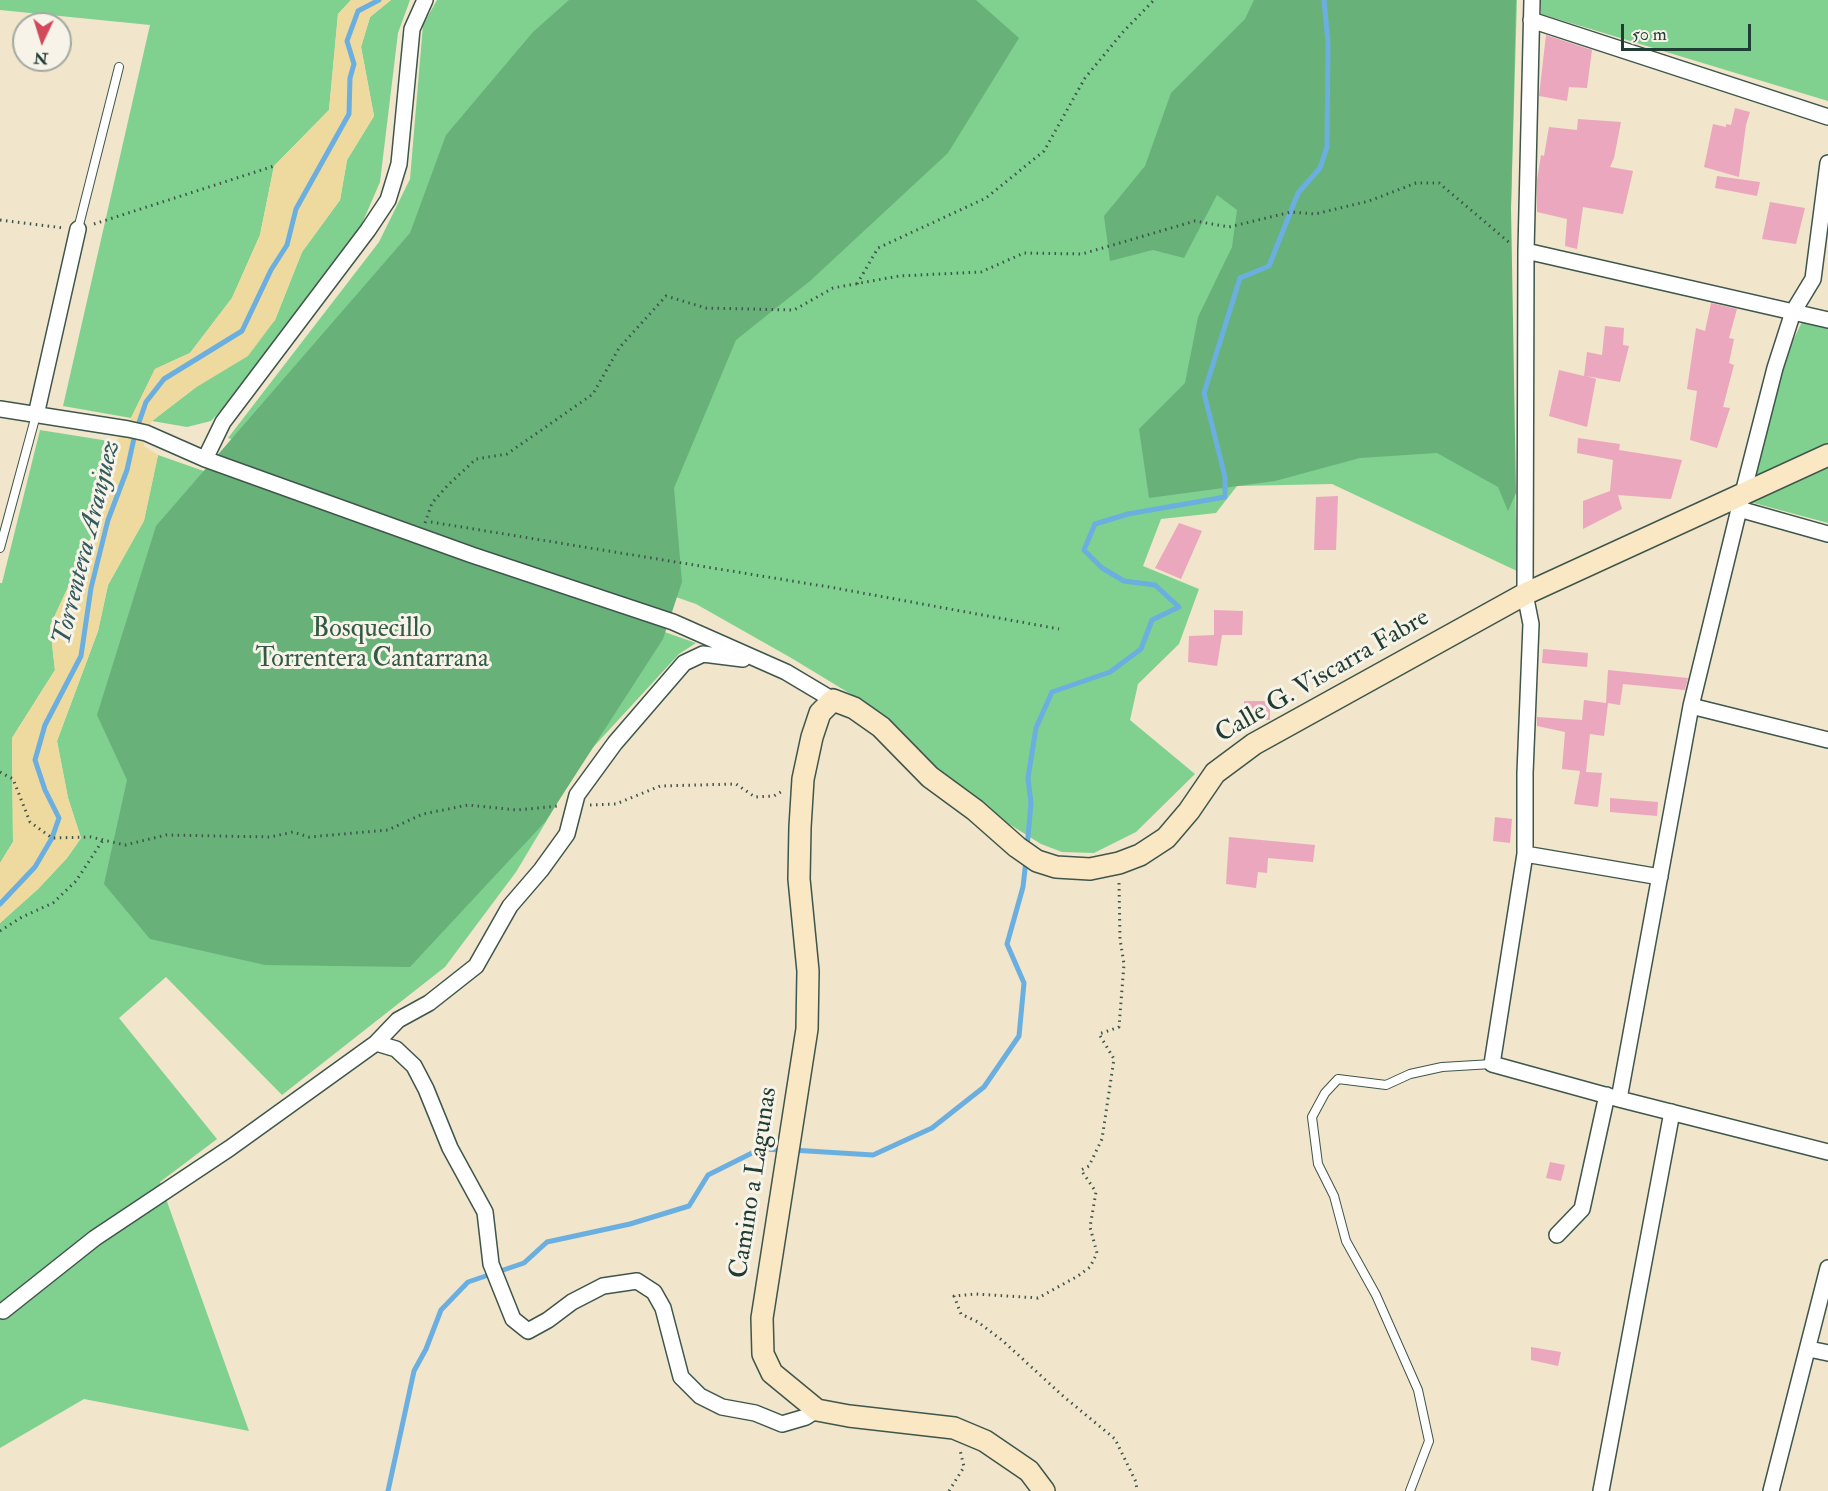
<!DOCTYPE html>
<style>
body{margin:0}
#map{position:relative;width:1828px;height:1491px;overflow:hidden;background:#f1e5cb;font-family:"IM FELL Double Pica",serif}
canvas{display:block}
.north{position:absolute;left:12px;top:12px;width:60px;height:60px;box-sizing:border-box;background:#f7f3e8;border:2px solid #a1aaa0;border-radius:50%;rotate:184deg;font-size:16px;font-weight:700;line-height:24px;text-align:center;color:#1f3d34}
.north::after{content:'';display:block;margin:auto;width:21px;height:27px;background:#d1495b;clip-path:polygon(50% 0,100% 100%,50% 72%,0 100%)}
.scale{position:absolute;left:1621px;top:24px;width:130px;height:27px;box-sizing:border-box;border:3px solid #1f3d34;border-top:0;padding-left:8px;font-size:18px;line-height:21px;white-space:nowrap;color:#1f3d34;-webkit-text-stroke:4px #f7f3e8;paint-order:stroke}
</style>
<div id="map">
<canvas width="1828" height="1491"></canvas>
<div class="north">N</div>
<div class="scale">50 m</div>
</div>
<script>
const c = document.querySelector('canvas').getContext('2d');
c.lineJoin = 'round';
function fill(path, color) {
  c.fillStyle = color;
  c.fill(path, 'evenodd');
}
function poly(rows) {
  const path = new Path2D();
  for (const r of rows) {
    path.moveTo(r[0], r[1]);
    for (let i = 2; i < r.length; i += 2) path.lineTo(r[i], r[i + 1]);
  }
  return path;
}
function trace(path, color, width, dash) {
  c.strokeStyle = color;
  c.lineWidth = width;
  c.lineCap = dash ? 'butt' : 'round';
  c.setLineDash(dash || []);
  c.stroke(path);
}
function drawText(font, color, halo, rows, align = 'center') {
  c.font = font + ' "IM FELL Double Pica",serif';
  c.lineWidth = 6;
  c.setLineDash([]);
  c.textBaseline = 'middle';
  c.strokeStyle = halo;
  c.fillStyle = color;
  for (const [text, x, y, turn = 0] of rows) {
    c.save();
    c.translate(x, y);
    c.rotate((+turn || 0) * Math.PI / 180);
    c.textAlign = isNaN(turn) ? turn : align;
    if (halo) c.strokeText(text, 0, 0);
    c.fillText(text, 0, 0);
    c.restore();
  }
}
fill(poly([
 [0,0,351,0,338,14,329,110,274,166,260,235,232,298,190,353,155,369,131,418,63,406,150,25,0,10],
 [391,0,410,0,398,33,380,182,361,226,231,399,211,421,187,427,152,421,195,388,275,320,302,252,340,200,347,160,374,116,361,47,370,17],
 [437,0,1517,0,1510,243,1517,571,1332,484,1237,486,1216,513,1161,519,1143,566,1199,589,1179,644,1138,684,1130,720,1195,774,1136,832,1094,853,1062,852,1041,844,940,781,867,704,793,659,696,604,373,492,228,438,379,242,410,179,423,25],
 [1541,0,1828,0,1828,101,1541,14],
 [1802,322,1828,328,1828,444,1753,478,1777,373],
 [40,430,115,442,100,518,50,626,55,670,12,738,13,842,0,863,0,583,2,583],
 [158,455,696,643,679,654,586,755,516,872,445,967,282,1095,166,977,119,1018,217,1139,160,1182,249,1431,84,1399,0,1448,0,923,38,889,67,858,81,838,68,798,57,741,98,631,108,585,144,520],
 [1828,468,1828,523,1750,502]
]), '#80d090');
fill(poly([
 [569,0,976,0,1019,38,948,153,810,281,736,340,674,488,682,582,663,639,545,822,410,967,265,965,150,939,104,884,127,780,97,715,156,526,410,233,446,135,533,32],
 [1254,0,1516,0,1511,207,1516,493,1508,511,1498,487,1437,453,1360,458,1275,481,1149,498,1139,429,1185,383,1198,317,1232,247,1237,210,1217,195,1184,258,1153,250,1110,261,1104,216,1145,166,1171,93,1245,19]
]), '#68b27a');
fill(poly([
 [351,0,391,0,370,17,361,47,374,116,347,160,340,200,302,252,275,320,248,356,195,388,152,421,146,433,144,446,158,455,144,521,108,585,98,631,57,741,68,798,81,838,67,858,38,889,0,923,0,863,13,842,12,738,55,670,50,626,100,518,115,442,128,428,131,418,155,369,190,353,232,298,260,235,274,166,329,110,338,14]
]), '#eeda9e');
trace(poly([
 [1027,848,1031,803,1028,778,1036,728,1052,692,1110,672,1141,649,1152,620,1179,607,1155,585,1124,581,1102,568,1084,550,1095,524,1128,514,1225,497,1225,477,1204,393,1240,278,1269,266,1298,193,1320,168,1327,147,1328,43,1324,0],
 [0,904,35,867,52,838,59,818,45,790,35,760,45,725,81,656,91,588,108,520,127,470,135,434,146,402,164,379,242,331,271,270,287,245,296,209,349,114,350,78,354,64,347,41,358,11,379,0],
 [792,1150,873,1155,932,1128,984,1087,1019,1036,1024,983,1007,944,1023,887,1026,860],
 [388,1491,414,1371,426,1349,441,1310,468,1282,524,1263,547,1242,630,1224,689,1206,708,1175,760,1149,783,1150]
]), '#6aafe0', 5);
fill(poly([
 [1546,35,1592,50,1587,88,1569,87,1567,101,1539,96],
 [1735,108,1750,112,1746,125,1739,177,1704,167,1713,124,1726,127,1726,124,1731,125],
 [1578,119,1621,122,1614,158,1610,167,1633,171,1623,214,1583,207,1577,249,1565,246,1567,219,1537,212,1537,180,1541,155,1544,156,1549,127,1577,130],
 [1717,176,1760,182,1757,196,1715,188],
 [1770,202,1805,208,1796,244,1762,239],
 [1711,303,1737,309,1729,338,1734,339,1729,363,1734,365,1723,407,1730,408,1717,448,1690,440,1697,391,1687,389,1696,328,1705,331],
 [1605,326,1624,328,1623,345,1629,346,1620,382,1586,376,1596,379,1587,427,1549,416,1559,370,1584,376,1587,352,1602,355],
 [1578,438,1620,444,1619,450,1682,460,1671,499,1618,495,1622,509,1583,529,1583,501,1610,491,1613,460,1577,453],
 [1338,496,1336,550,1314,550,1316,497],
 [1179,523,1202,531,1181,579,1155,568],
 [1214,610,1243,611,1242,635,1222,635,1217,666,1188,662,1189,636,1214,635],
 [1543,649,1588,653,1587,667,1542,663],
 [1608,670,1688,678,1685,690,1623,684,1620,705,1608,703,1604,736,1590,734,1586,772,1602,773,1598,807,1574,804,1580,771,1562,769,1565,732,1537,726,1537,717,1582,720,1584,700,1606,703],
 [1244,701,1270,701,1270,720,1245,719],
 [1610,798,1658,802,1657,816,1610,812],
 [1495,817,1512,819,1510,843,1493,841],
 [1229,837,1315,845,1313,862,1268,858,1267,873,1258,872,1256,888,1226,884],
 [1550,1162,1565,1165,1561,1181,1546,1178],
 [1531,1347,1561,1352,1558,1366,1531,1360]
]), '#eba7be');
const lane = poly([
 [78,229,119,67],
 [0,548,36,415],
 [1410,1491,1429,1441,1418,1390,1376,1295,1346,1241,1334,1196,1318,1164,1312,1117,1325,1093,1338,1079,1386,1085,1410,1074,1442,1067,1492,1064]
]);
const street = poly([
 [1532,0,1526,251,1525,594,1531,624,1525,773,1525,854,1492,1064,1619,1099,1828,1152],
 [1531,20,1828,117],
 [1526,251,1828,320],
 [0,409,128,429,146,433,205,459,472,555,673,622,786,672,833,700],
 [36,415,78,229],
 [205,459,223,422,368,230,388,200,399,164,412,29,425,0],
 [1739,509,1828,534],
 [1691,706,1828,740],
 [1525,854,1660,877],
 [376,1043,398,1020,429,1003,476,966,510,906,541,870,567,834,577,795,615,743,684,663,703,654,743,659],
 [1619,1099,1691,706,1743,493,1775,368,1793,312,1813,279,1828,163],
 [1557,1235,1582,1209,1607,1095],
 [3,1311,95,1238,230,1148,376,1043,396,1049,414,1066,426,1089,450,1148,485,1212,491,1264,513,1319,528,1331,548,1320,572,1302,603,1286,637,1281,654,1292,663,1308,681,1377,700,1396,722,1407,755,1413,782,1424,806,1417,817,1410],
 [1809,1349,1828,1353],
 [1601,1491,1672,1112],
 [1771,1491,1828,1268]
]);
const secondary = poly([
 [1044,1491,1029,1471,985,1441,954,1428,849,1416,817,1410,772,1373,763,1354,762,1318,807,1029,808,971,799,879,800,827,803,779,812,737,820,713,833,700,854,708,881,727,930,777,975,810,1017,847,1037,861,1056,867,1090,869,1119,863,1140,855,1166,838,1189,811,1215,773,1254,744,1525,594,1828,455]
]);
trace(lane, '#3e564b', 10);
trace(street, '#3e564b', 18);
trace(secondary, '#3e564b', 24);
trace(poly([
 [0,220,64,228],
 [94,224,274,166],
 [857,284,878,248,986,198,1044,151,1085,78,1123,32,1154,0],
 [431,522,835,588,1059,629],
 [425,523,432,503,448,485,476,459,507,454,593,394,619,348,666,296,706,308,794,310,833,288,899,276,981,272,1024,253,1082,254,1195,221,1229,227,1291,212,1315,214,1369,201,1416,183,1439,183,1511,244],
 [0,772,13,779,30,822,52,838,91,837,125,845,166,835,270,837,293,832,309,837,388,830,423,814,468,805,517,810,559,806],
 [590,805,616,804,660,786,736,784,755,797,774,796,784,790],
 [1119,883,1120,939,1124,964,1119,1027,1099,1034,1114,1059,1102,1139,1089,1166,1081,1170,1096,1192,1090,1227,1097,1253,1090,1267,1078,1276,1038,1298,976,1294,954,1296,961,1314,978,1322,1003,1341,1063,1396,1115,1439,1136,1482,1137,1491],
 [0,931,22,917,53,903,76,881,103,840],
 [949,1491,964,1467,960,1450]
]), '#3e564b', 3, [1.5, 4.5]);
trace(lane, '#fff', 8);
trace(street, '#fff', 15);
trace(secondary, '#fae7c3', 21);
drawText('26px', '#325a46', '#f7f3e8', [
 ["Bosquecillo",372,630],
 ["Torrentera Cantarrana",372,660]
]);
drawText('26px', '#1f3d34', '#f7f3e8', [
 ["Calle G. Viscarra Fabre",1323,677,-30],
 ["Camino a Lagunas",755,1183,-81]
]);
drawText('italic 27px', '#325a5f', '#f7f3e8', [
 ["Torrentera Aranjuez",88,543,-76]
]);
</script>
